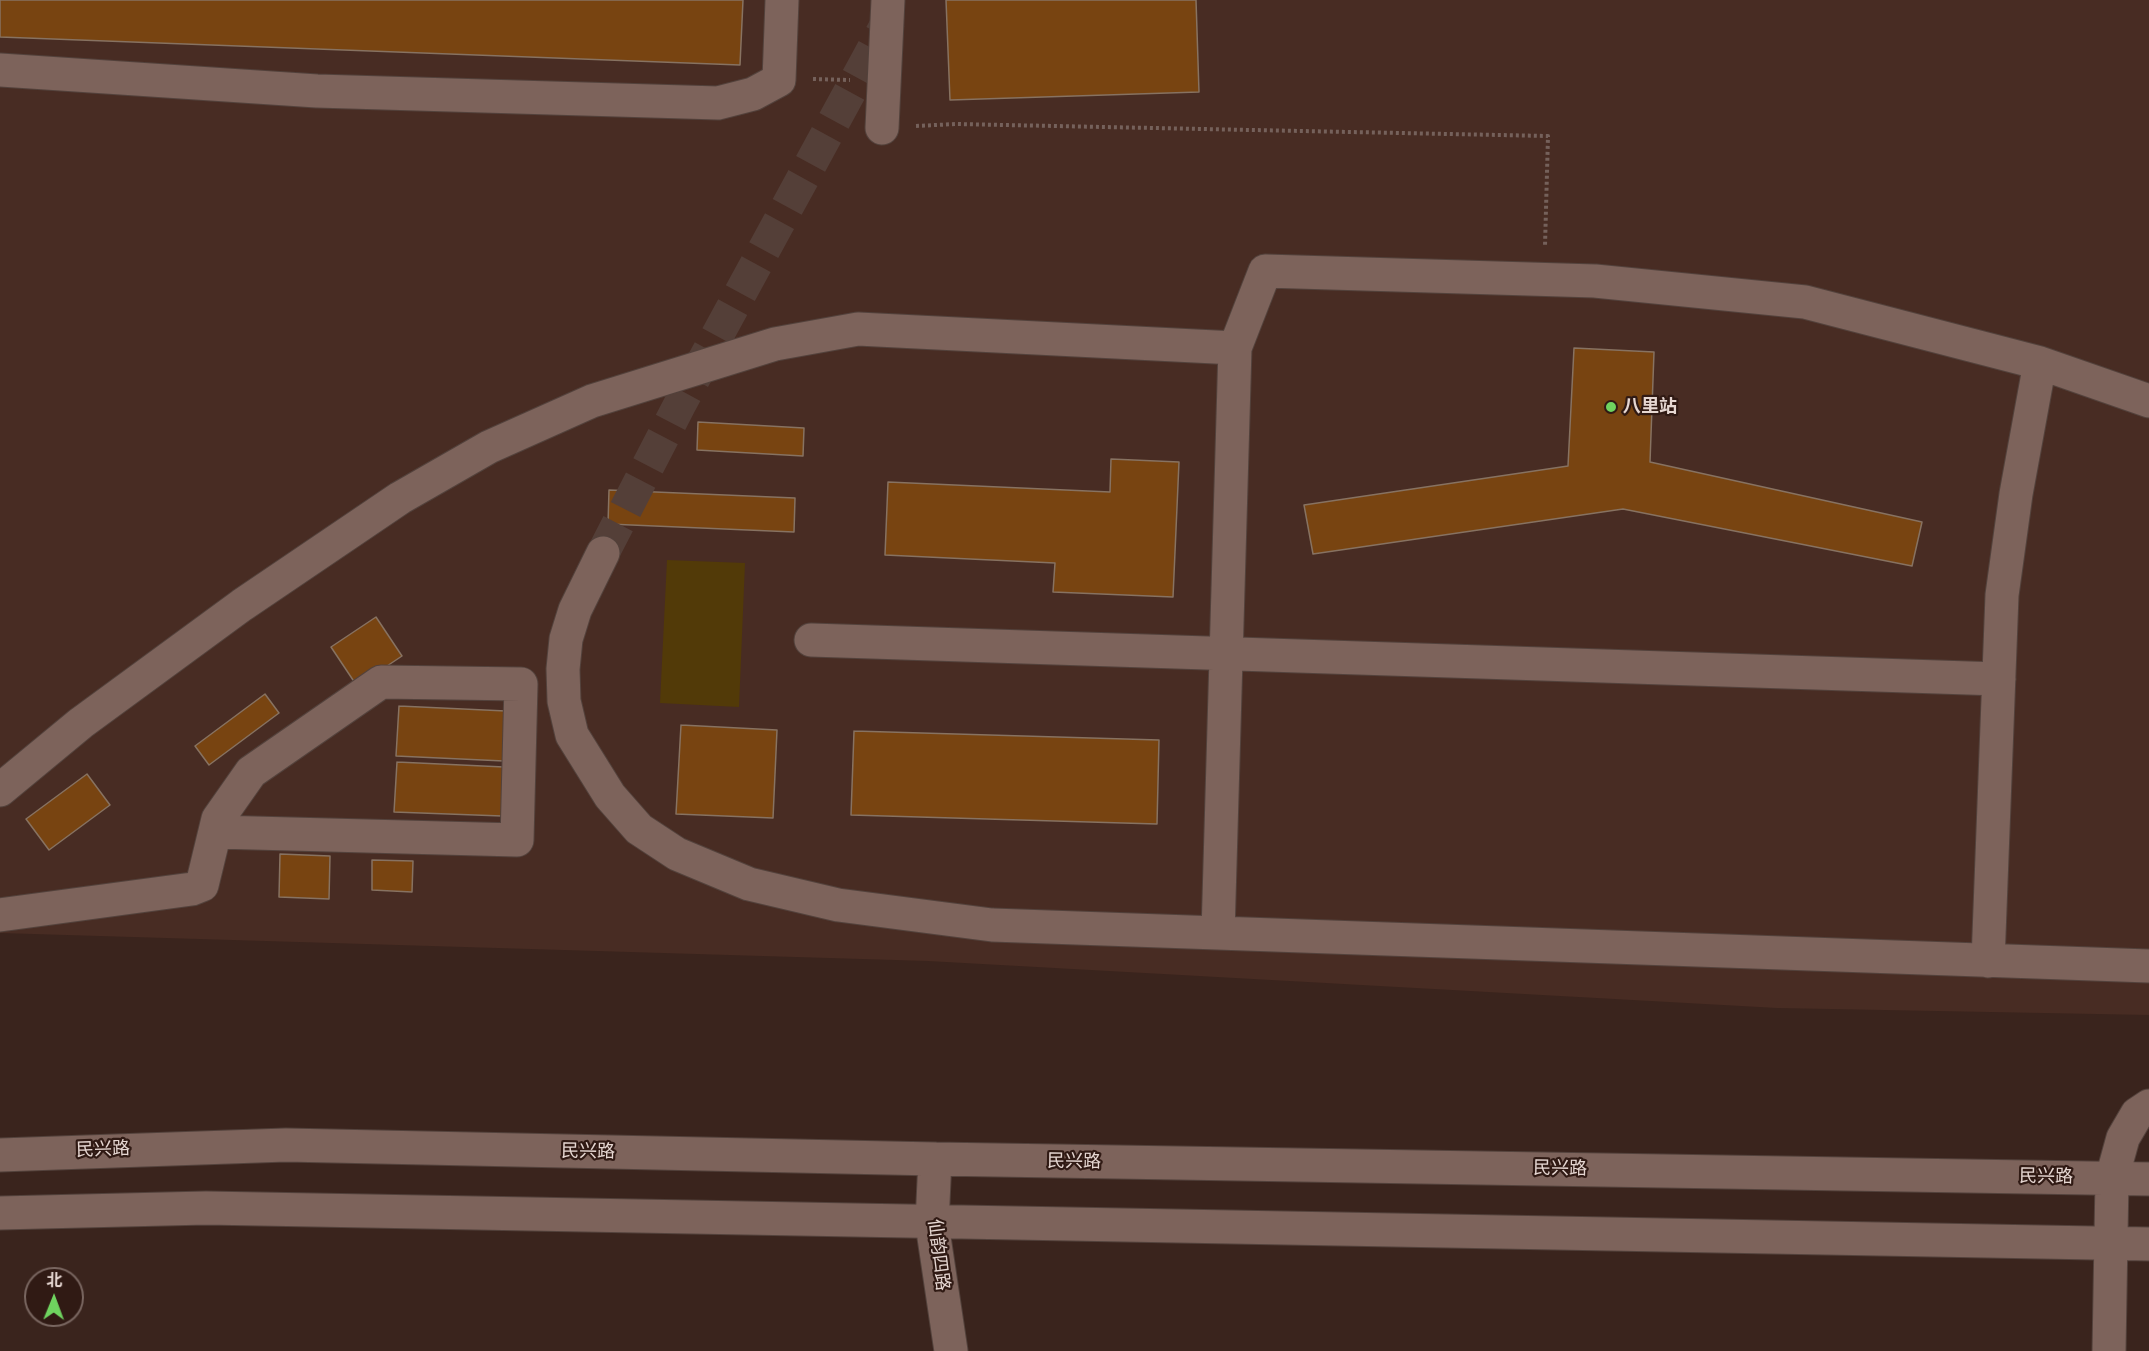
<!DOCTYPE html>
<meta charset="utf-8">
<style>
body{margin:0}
#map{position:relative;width:2149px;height:1351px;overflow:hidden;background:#3a241d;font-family:"Space Grotesk","Noto Sans SC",sans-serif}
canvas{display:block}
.north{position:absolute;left:24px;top:1267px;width:60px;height:60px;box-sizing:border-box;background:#301a14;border:2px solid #796660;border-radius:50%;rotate:1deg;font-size:16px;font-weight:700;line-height:24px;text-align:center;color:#e6d7d2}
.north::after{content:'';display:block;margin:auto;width:21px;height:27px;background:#6fd35f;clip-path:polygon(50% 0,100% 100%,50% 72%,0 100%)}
</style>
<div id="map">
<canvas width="2149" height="1351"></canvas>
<div class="north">北</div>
</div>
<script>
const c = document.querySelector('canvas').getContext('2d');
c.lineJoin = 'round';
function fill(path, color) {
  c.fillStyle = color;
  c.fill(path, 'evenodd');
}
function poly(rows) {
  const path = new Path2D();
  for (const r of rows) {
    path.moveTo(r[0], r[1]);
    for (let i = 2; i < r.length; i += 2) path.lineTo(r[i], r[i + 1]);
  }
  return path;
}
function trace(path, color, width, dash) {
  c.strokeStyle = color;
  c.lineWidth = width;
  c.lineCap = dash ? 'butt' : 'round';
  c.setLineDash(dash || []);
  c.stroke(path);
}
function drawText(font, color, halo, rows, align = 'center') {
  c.font = font + ' "Space Grotesk","Noto Sans SC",sans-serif';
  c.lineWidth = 4.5;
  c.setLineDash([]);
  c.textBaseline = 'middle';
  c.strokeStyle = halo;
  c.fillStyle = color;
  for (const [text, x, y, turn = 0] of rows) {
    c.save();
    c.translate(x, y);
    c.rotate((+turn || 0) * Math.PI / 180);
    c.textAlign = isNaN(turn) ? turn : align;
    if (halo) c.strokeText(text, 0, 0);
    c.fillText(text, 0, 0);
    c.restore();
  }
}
fill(poly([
 [0,0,2149,0,2149,1015,1777,1008,928,961,0,933]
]), '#482c23');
fill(poly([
 [667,560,745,563,739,707,660,703]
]), '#523a08');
const building = poly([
 [0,0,743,0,740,65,0,37,0,0],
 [946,0,1196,0,1199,92,950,100,946,0],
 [1574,348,1654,352,1650,462,1922,522,1912,566,1623,509,1313,554,1304,505,1568,466,1574,348],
 [698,422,804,428,803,456,697,450,698,422],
 [1111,459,1179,462,1173,597,1053,592,1055,563,885,555,888,482,1110,492,1111,459],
 [609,490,795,498,794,532,608,524,609,490],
 [376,617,402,656,357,686,331,647,376,617],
 [265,694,279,713,209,765,195,746,265,694],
 [399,706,506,711,504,761,396,756,399,706],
 [681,725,777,730,773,818,676,814,681,725],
 [854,731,1159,740,1157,824,851,815,854,731],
 [397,762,504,767,502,816,394,812,397,762],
 [87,774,110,805,49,850,26,819,87,774],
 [280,854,330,856,329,899,279,897,280,854],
 [372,860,413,861,412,892,372,890,372,860]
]);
fill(building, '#784411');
trace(building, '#877261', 1.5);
trace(poly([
 [603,553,680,404,890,18]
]), '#543f38', 33, [33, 16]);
const minor = poly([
 [0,70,317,91,718,103,753,94,779,80,782,0],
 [882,128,888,0],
 [603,553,575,610,566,639,563,669,564,701,572,735,610,796,639,829,677,854,749,884,838,905,992,925,2149,966],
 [811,640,1999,679],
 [0,790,81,723,242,605,400,498,489,447,592,401,775,344,858,329,1235,348],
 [0,915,192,889,202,885,218,819,251,772,381,682,521,684,517,840,216,832],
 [1218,933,1235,348,1265,271,1595,281,1805,302,2040,363,2149,401],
 [1988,961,2002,595,2016,494,2040,363],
 [0,1155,286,1145,935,1159,2149,1179],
 [935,1159,932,1224,951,1351],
 [0,1213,206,1208,2149,1244],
 [2109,1351,2112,1178,2123,1138,2137,1114,2149,1106]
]);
trace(minor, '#53423c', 35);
trace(poly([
 [813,79,850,80],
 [916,126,956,124,1548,136,1545,246]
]), '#75615b', 4, [3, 3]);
trace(minor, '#7d635b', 33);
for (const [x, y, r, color] of [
 [1611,407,6,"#6fd35f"]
]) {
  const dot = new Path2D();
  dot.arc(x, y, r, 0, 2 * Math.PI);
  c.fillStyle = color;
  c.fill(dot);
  trace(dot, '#301a14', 2);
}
drawText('bold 18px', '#e6d7d2', '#301a14', [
 ["八里站",1623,407]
], 'left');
drawText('18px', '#e6d7d2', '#301a14', [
 ["民兴路",103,1150,-2],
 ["民兴路",588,1152,1],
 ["民兴路",1074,1162,1],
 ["民兴路",1560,1169,1],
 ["民兴路",2046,1177,1],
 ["仙韵四路",938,1255,83]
]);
</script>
